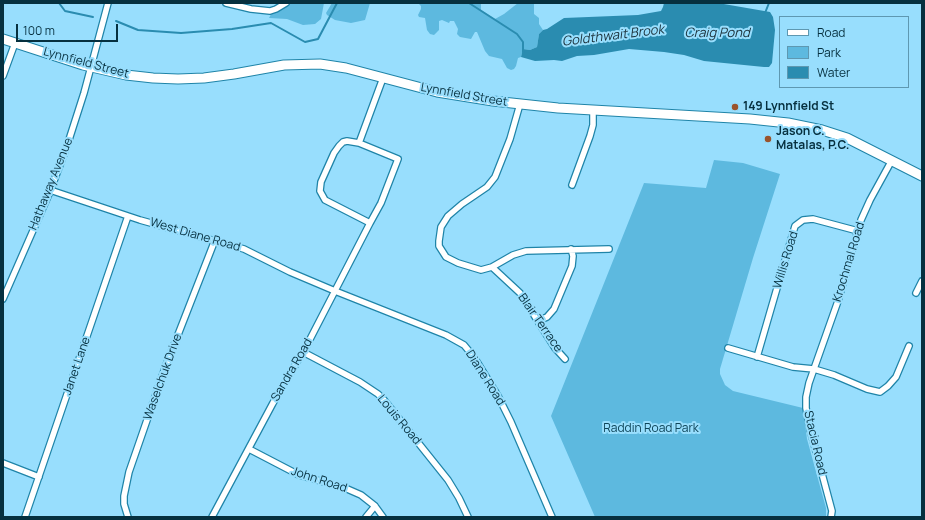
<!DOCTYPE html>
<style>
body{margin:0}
#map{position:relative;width:925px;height:520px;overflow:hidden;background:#98defd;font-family:Manrope,sans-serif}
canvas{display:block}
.frame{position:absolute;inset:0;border:4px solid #06303f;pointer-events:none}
.legend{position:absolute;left:779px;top:16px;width:130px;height:72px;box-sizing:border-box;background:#98defd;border:1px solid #5e98b1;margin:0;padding:5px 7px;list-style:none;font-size:12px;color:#06303f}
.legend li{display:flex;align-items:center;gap:8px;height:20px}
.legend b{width:20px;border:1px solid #5e98b1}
.scale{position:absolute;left:16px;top:24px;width:102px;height:18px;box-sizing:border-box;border:2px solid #06303f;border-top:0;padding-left:5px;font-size:12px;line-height:14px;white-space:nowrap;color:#06303f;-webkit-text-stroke:3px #98defd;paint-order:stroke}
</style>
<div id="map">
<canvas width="925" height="520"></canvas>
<div class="frame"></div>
<ul class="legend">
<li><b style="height:5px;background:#fff"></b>Road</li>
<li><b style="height:11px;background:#5db9df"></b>Park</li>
<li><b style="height:11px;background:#2a8cb0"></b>Water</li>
</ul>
<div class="scale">100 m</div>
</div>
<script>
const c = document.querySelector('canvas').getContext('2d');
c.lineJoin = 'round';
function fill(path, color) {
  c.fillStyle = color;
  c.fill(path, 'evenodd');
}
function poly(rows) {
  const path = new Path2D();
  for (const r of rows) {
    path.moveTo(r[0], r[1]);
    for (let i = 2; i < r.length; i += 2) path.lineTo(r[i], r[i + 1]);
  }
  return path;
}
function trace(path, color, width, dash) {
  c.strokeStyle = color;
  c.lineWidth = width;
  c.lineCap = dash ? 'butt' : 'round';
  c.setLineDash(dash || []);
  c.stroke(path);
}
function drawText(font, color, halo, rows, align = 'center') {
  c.font = font + ' Manrope,sans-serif';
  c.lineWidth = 4;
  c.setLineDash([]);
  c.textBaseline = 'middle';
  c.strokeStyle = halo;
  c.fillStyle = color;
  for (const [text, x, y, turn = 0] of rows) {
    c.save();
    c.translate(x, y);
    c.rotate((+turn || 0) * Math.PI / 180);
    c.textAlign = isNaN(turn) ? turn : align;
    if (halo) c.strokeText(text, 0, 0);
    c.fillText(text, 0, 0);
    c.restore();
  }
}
fill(poly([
 [277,3,324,3,321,19,315,24,303,25,287,19,269,18],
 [332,3,370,3,365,20,351,23,335,20,327,15,326,13],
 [418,3,481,3,481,10,495,19,504,14,518,3,534,3,534,14,539,18,539,24,543,30,539,34,537,47,530,50,523,49,521,57,518,58,516,66,514,69,511,70,507,68,502,59,489,56,485,51,477,32,475,32,471,39,460,37,457,34,458,29,454,21,450,21,449,23,442,20,439,21,439,30,434,35,430,34,427,30,425,18,419,17,418,15,421,9,421,6],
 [714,160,743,163,780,174,753,258,720,369,720,374,725,385,733,391,803,408,807,439,826,508,826,517,595,517,551,416,644,183,706,188]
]), '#5db9df');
fill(poly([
 [664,3,718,3,770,12,773,17,775,30,772,63,769,67,764,67,704,61,684,55,664,52,629,49,594,55,577,56,562,61,554,60,535,61,521,57,523,49,530,50,537,47,539,34,543,30,547,29,564,18,638,15,661,11,663,7]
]), '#2a8cb0');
trace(poly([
 [59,3,65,11,93,17],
 [469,3,517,34,523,42,523,52,524,52],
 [765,13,769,3],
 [116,21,138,30,181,33,232,29,271,23,305,42,318,39,337,3]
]), '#2a8cb0', 2);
const minor = poly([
 [226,3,251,9,270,11,276,9,286,3],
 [3,76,15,43],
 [520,104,510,139,495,177,487,187,462,204,448,216,441,227,439,241,439,246,446,257,458,263,481,270,492,267,520,293,555,348,565,359],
 [359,143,347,141,343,142,339,146,334,153,321,182,320,191,325,200,370,223,381,203,398,159,359,143,383,78],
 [572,185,590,136,593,125,593,109],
 [50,190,140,220,244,249,290,272,335,291,446,335,464,345,474,357,498,396,511,422,552,517],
 [492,267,513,255,526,251,609,249],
 [916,293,922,281],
 [3,299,49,194,67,146,84,93,108,3],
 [538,321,547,317,554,309,572,266,573,256,571,249],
 [728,348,793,367,814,369,834,375,867,389,880,392,888,386,896,377,909,346],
 [303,352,360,382,378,394,384,400,448,480,459,498,468,517],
 [757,357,795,226,803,220,813,219,858,231],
 [249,449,299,475,345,488,361,495,375,506,383,517],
 [3,463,39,477],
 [25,517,128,216],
 [128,517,124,504,124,496,129,472,165,368,215,240],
 [212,517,273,403,307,345,370,223],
 [366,517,375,506],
 [831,517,832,511,810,429,806,408,806,397,809,383,838,301,861,220,870,200,892,160]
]);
const primary = poly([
 [3,39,83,65,126,75,153,78,178,79,204,78,234,74,284,65,320,64,346,68,437,92,493,101,558,108,750,119,788,123,822,130,847,138,922,176]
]);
trace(minor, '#1f84a8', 8);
trace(primary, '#1f84a8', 11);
trace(minor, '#fff', 5.5);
trace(primary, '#fff', 9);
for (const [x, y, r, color] of [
 [735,107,4,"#9a532c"],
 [768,139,4,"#9a532c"]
]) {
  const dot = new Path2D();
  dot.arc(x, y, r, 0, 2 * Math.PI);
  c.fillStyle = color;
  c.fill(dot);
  trace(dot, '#98defd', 1.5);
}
drawText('12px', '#06303f', '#98defd', [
 ["Lynnfield Street",86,63,15],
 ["Lynnfield Street",464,95,10],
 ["Hathaway Avenue",51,184,-68],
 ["West Diane Road",195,235,16],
 ["Willis Road",786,260,-73],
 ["Krochmal Road",849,262,-73],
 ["Blair Terrace",540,323,55],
 ["Janet Lane",77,366,-71],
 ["Sandra Road",292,370,-60],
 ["Waselchuk Drive",163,377,-70],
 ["Diane Road",485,378,58],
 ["Louis Road",399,420,50],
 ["Stacia Road",815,443,77],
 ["John Road",319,480,18]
]);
drawText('bold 12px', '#06303f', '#98defd', [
 ["149 Lynnfield St",743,107],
 ["Jason C.",776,132],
 ["Matalas, P.C.",776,146]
], 'left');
drawText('12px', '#0e4458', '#98defd', [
 ["Raddin Road Park",651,429]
]);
drawText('italic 13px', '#1a2f38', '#98defd', [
 ["Craig Pond",717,33],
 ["Goldthwait Brook",613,36,-7]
]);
</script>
